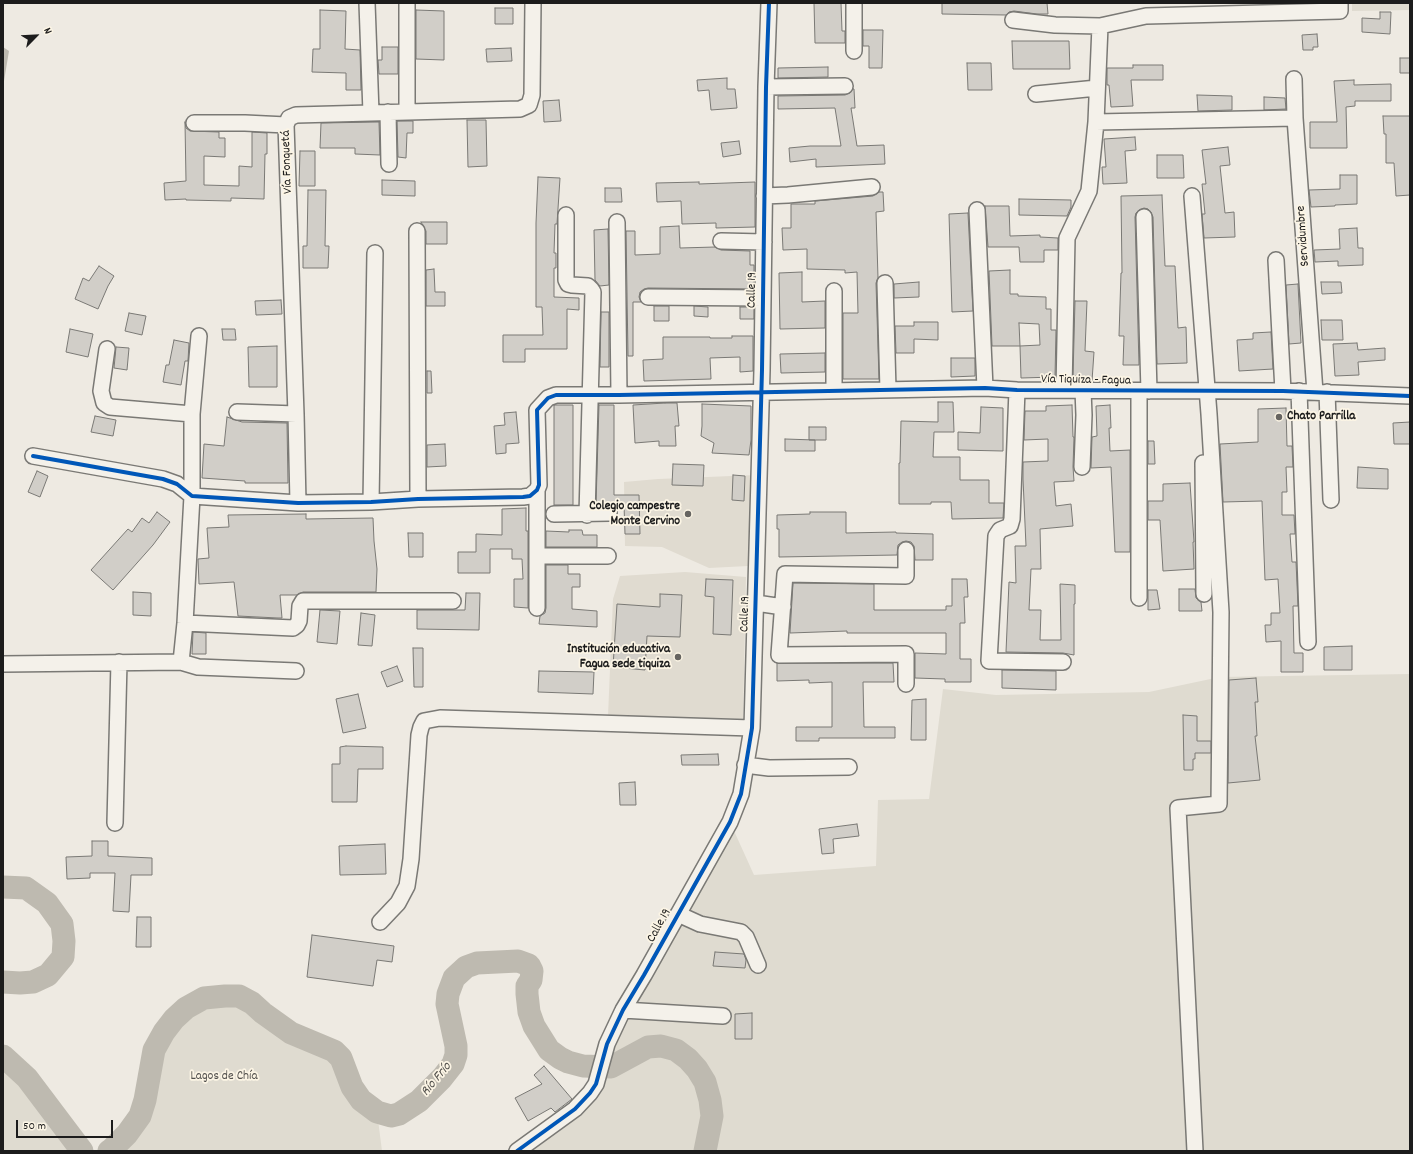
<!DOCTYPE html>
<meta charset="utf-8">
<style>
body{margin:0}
#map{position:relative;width:1413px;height:1154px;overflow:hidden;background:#eeeae2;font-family:Dekko,sans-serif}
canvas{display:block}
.frame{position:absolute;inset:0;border:4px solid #1c1c1c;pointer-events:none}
.north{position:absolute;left:16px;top:16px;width:40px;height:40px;-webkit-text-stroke:3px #fcf5e5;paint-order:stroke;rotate:66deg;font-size:11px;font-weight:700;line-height:16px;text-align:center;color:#1c1c1c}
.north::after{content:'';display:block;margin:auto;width:14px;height:18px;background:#1c1c1c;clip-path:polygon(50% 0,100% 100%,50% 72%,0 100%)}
.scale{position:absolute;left:16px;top:1120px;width:97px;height:18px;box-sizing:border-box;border:2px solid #1c1c1c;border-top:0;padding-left:5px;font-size:12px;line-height:14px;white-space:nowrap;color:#1c1c1c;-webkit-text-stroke:3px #fcf5e5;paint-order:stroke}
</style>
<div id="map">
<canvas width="1413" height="1154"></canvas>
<div class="frame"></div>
<div class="north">N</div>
<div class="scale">50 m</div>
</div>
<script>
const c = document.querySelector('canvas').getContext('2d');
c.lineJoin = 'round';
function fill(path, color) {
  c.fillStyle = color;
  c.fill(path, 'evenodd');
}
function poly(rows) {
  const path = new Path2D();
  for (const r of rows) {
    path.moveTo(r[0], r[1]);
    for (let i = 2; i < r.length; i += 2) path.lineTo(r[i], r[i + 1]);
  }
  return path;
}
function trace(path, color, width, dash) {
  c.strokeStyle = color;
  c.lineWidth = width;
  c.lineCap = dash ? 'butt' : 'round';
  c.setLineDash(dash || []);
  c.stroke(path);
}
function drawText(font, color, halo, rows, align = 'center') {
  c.font = font + ' Dekko,sans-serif';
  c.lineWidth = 3.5;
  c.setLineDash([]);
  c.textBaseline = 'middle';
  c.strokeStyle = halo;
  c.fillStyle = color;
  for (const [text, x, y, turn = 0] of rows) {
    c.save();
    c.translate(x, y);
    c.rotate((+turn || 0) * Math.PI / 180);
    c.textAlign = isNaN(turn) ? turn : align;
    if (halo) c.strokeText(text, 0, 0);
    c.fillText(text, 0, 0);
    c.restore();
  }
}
fill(poly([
 [756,475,748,566,709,568,662,547,625,546,624,482,658,479],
 [685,572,746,577,743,719,608,716,613,599,620,576]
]), '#e0dbd0');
fill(poly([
 [1352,3,1410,3,1410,10,1352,11],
 [1410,674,1410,1151,517,1151,590,1093,607,1044,730,822,754,875,876,866,878,800,929,799,943,689,996,695,1149,692,1220,677],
 [225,996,239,996,252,1003,263,1013,291,1033,334,1051,341,1058,352,1087,361,1100,377,1112,382,1151,109,1151,112,1149,127,1134,140,1116,145,1100,154,1050,164,1032,174,1019,186,1008,204,998],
 [3,1056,27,1078,82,1151,3,1151]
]), '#dfdbd0');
fill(poly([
 [3,47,9,51,3,87]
]), '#bebab0');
trace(poly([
 [3,887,26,888,47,903,62,924,64,941,63,957,48,975,33,982,20,983,3,982],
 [3,1056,27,1078,82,1151],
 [109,1151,112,1149,127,1134,140,1116,145,1100,154,1050,164,1032,174,1019,186,1008,204,998,225,996,239,996,252,1003,263,1013,291,1033,334,1051,341,1058,352,1087,361,1100,377,1112,391,1116,399,1114,419,1101,442,1078,453,1064,456,1055,456,1046,447,1004,448,994,454,978,466,967,477,963,518,961,529,965,532,971,531,980,527,986,527,994,529,1012,534,1026,549,1050,560,1058,568,1062,583,1066,611,1067,648,1047,661,1046,676,1050,688,1059,697,1069,705,1082,710,1100,712,1116,705,1151]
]), '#bebab0', 23);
const building = poly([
 [814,3,841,3,842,31,845,31,845,43,815,43,814,3],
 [942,3,1047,3,1048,14,1037,14,1014,11,1009,12,1006,15,942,14,942,3],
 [495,8,513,8,513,24,495,24,495,8],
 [320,10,346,11,345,49,360,50,361,90,346,90,346,73,312,72,313,49,320,49,320,10],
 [416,10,444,11,444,60,416,59,416,10],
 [1380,12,1391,12,1390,34,1362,32,1362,18,1380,19,1380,12],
 [863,30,883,30,882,68,869,68,869,46,863,46,863,30],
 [1317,34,1318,47,1313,47,1313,50,1303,50,1302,35,1317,34],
 [1012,41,1069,41,1070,69,1013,69,1012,41],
 [382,47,398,47,398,74,379,74,378,60,382,60,382,47],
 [511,48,512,61,487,62,486,49,511,48],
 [1400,58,1410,58,1410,73,1400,73,1400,58],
 [967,63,991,63,992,90,968,90,967,63],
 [1133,65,1163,65,1163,80,1131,80,1133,106,1111,107,1109,85,1107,85,1107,68,1133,68,1133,65],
 [828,67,828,77,778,78,778,68,828,67],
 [727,78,727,89,735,89,737,108,711,110,709,90,698,91,697,80,727,78],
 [1354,80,1354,85,1391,84,1391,101,1355,101,1355,106,1346,107,1347,148,1310,148,1310,122,1337,122,1334,81,1354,80],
 [853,89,854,89,855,108,851,108,857,146,884,145,885,164,816,167,816,159,790,162,789,148,810,146,841,146,835,108,778,109,778,96,845,95,850,93,853,89],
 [1197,95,1232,96,1232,110,1198,111,1197,95],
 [1264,97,1285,98,1286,109,1264,110,1264,97],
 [559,100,561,121,544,122,543,101,559,100],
 [1383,116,1410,116,1410,195,1396,196,1394,163,1386,163,1386,134,1384,134,1383,116],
 [467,120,486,120,487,166,468,167,467,120],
 [397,121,413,121,413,133,407,133,406,158,398,157,397,121],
 [185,122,186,128,190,131,219,132,219,138,225,138,225,157,204,156,204,185,239,186,239,166,252,167,252,132,267,133,267,154,265,154,264,199,231,198,231,201,186,200,186,199,165,200,164,183,186,181,185,122],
 [379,122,380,155,355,154,355,148,320,148,321,123,379,122],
 [1135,137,1136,150,1125,151,1127,183,1103,184,1102,167,1106,167,1104,139,1135,137],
 [739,141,741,154,723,157,721,143,739,141],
 [1228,147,1230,165,1220,166,1225,213,1234,212,1235,237,1204,238,1202,214,1205,214,1202,184,1206,184,1202,150,1228,147],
 [300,151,315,151,315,186,299,186,300,151],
 [1157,155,1183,155,1184,178,1157,178,1157,155],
 [1340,175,1357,175,1357,204,1335,205,1335,206,1311,207,1309,190,1340,189,1340,175],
 [538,177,560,178,557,224,555,224,554,253,556,253,556,268,554,268,554,297,579,298,579,310,567,309,567,349,525,349,525,362,503,362,503,335,543,335,542,307,536,307,536,223,538,177],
 [382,180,415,181,415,196,382,195,382,180],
 [699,182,699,184,755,182,755,227,716,228,716,223,682,224,681,201,657,202,656,183,699,182],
 [605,188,621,188,622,202,605,202,605,188],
 [308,190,326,190,325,246,329,246,328,268,303,268,303,246,307,246,308,190],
 [879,192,883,192,884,211,876,212,878,278,876,283,879,379,843,379,843,313,858,313,857,272,845,273,845,270,807,269,807,249,783,250,782,228,791,228,791,204,815,204,815,201,873,196,879,192],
 [1162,195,1165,266,1175,266,1178,328,1186,327,1187,363,1157,364,1153,217,1151,212,1148,209,1144,208,1139,210,1136,213,1135,217,1139,365,1123,365,1124,336,1119,336,1121,273,1122,273,1121,196,1162,195],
 [1019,199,1071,200,1071,207,1067,216,1019,215,1019,199],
 [985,206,1009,206,1010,236,1040,235,1040,237,1058,238,1058,250,1044,250,1044,262,1020,262,1019,247,988,247,985,206],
 [968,213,973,311,952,312,949,214,968,213],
 [421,222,447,222,447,244,426,244,426,231,421,222],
 [679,226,680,248,715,247,721,250,750,251,750,265,754,265,754,289,648,288,644,289,640,292,639,297,641,302,633,302,633,356,628,356,626,231,635,231,635,255,660,254,660,227,679,226],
 [1357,228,1358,248,1363,248,1363,265,1338,266,1338,261,1315,262,1314,250,1340,249,1339,229,1357,228],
 [608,229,609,285,600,286,595,280,594,230,608,229],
 [99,266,114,276,108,286,98,309,75,299,83,278,89,281,99,266],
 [434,269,435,292,445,292,445,306,426,306,426,270,434,269],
 [1010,270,1010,294,1018,294,1018,296,1046,297,1046,309,1051,309,1051,330,1056,330,1055,377,1021,378,1020,346,992,346,989,271,1010,270],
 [1019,323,1039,324,1040,345,1020,346,1019,323],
 [802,272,802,302,825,301,825,328,780,329,779,273,802,272],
 [919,282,919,297,894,298,894,284,919,282],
 [1321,282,1341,282,1342,293,1322,294,1321,282],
 [1298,284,1301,343,1289,344,1286,285,1298,284],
 [281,300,282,314,256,315,255,301,281,300],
 [1075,301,1087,301,1085,351,1094,352,1092,381,1076,380,1076,376,1073,376,1075,301],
 [654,306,669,306,669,321,654,321,654,306],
 [694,306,708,307,708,317,694,316,694,306],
 [740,307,754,307,754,319,740,319,740,307],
 [601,312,609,312,609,367,600,367,601,312],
 [129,313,146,316,142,335,125,331,129,313],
 [1321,320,1342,320,1343,340,1322,340,1321,320],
 [914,322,938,322,938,340,914,339,914,353,896,353,895,326,914,326,914,322],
 [70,329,93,334,88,357,66,352,70,329],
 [222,329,235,329,236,340,223,340,222,329],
 [1271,332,1273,369,1239,371,1237,340,1253,339,1253,333,1271,332],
 [732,336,753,336,753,371,740,372,740,357,710,358,711,379,644,381,643,360,663,359,663,337,710,337,710,338,732,338,732,336],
 [174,340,189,343,188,361,185,361,181,385,163,382,166,365,169,365,174,340],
 [1357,343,1358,350,1385,348,1385,360,1358,362,1359,375,1335,376,1333,344,1357,343],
 [277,346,277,387,249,387,248,347,277,346],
 [116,347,129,348,127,370,114,368,116,347],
 [825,353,825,372,781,373,780,354,825,353],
 [951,358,975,358,975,376,951,377,951,358],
 [427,371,431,371,432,393,427,393,427,371],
 [938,402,953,402,954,432,934,432,933,457,960,457,960,480,989,480,989,503,1004,503,1003,518,952,519,951,502,931,502,931,504,899,504,899,463,900,463,901,421,938,422,938,402],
 [665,403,677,403,679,426,675,426,676,446,659,446,659,441,635,443,633,405,665,403],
 [702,404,751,406,751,440,749,455,712,453,714,443,701,436,702,426,702,404],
 [554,405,573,405,573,505,554,505,554,405],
 [599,405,614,405,614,495,639,495,640,534,625,534,624,505,596,504,599,405],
 [1072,405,1073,437,1074,437,1073,467,1074,481,1054,482,1056,506,1071,504,1073,526,1040,529,1041,569,1031,569,1029,610,1041,610,1040,640,1061,640,1060,584,1075,585,1075,604,1074,604,1074,655,1063,653,1006,652,1009,582,1016,583,1015,546,1026,546,1023,479,1023,462,1048,461,1048,439,1024,440,1025,411,1046,411,1046,406,1072,405],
 [1110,405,1111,428,1109,428,1110,451,1130,450,1130,552,1115,552,1111,467,1091,468,1092,437,1097,436,1096,406,1110,405],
 [981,407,1003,408,1003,451,958,450,958,432,980,433,981,407],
 [1286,408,1287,446,1292,446,1293,467,1286,467,1287,492,1282,492,1282,515,1294,515,1295,534,1290,534,1292,562,1296,562,1298,606,1293,606,1294,653,1303,653,1303,672,1281,672,1281,641,1266,642,1265,625,1271,625,1271,613,1280,613,1278,579,1265,580,1262,501,1223,502,1220,444,1258,442,1258,409,1286,408],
 [516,412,519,443,506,444,506,453,496,454,494,426,505,425,504,413,516,412],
 [95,416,116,420,113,436,91,432,95,416],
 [227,417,242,422,287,423,288,483,245,483,245,481,202,478,204,444,224,446,227,417],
 [1410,422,1410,444,1394,444,1393,423,1410,422],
 [809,427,826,427,826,440,809,440,809,427],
 [785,439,815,440,815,451,785,451,785,439],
 [1148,441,1154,441,1155,464,1148,464,1148,441],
 [445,444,446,466,427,467,427,445,445,444],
 [673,464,704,465,703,486,672,485,673,464],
 [1358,467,1388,469,1388,489,1357,488,1358,467],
 [37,471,48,476,40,497,28,492,37,471],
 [733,475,745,476,744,501,732,500,733,475],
 [1190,483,1194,542,1193,542,1194,569,1163,571,1160,520,1148,520,1148,501,1163,501,1163,484,1190,483],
 [526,508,526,531,528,531,528,608,514,607,514,579,523,579,522,559,512,559,512,549,490,549,490,573,458,573,458,552,476,552,476,534,502,535,502,509,526,508],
 [157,512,170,522,153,545,113,590,91,570,128,529,132,532,142,518,149,523,157,512],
 [810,512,846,512,846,533,896,532,896,533,933,534,933,560,915,560,914,546,911,542,906,541,902,542,898,545,897,555,779,557,779,529,777,529,777,515,810,514,810,512],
 [306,514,306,519,373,518,374,541,377,569,376,592,303,592,297,595,280,595,282,618,278,618,238,616,234,582,199,584,198,559,209,558,207,528,229,527,228,515,306,514],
 [569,530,582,530,583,535,597,535,597,547,546,547,546,531,569,532,569,530],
 [408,533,423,533,423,557,409,557,408,533],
 [546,565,568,565,568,574,580,574,580,587,572,587,572,609,597,611,597,627,539,624,540,616,545,613,546,608,546,565],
 [706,579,733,580,731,635,713,634,714,597,705,596,706,579],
 [952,579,967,579,968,597,964,597,965,623,960,623,960,659,971,659,971,682,945,682,945,679,915,678,915,653,946,654,946,633,847,633,847,631,790,633,793,583,874,584,874,610,946,610,946,606,952,606,952,579],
 [1179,589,1195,589,1196,598,1201,602,1202,611,1179,611,1179,589],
 [1148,590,1157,590,1160,609,1148,610,1148,590],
 [133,592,151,593,151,616,133,615,133,592],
 [466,593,480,593,479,630,417,629,417,610,465,610,466,593],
 [660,594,682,595,680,637,647,636,645,670,613,667,617,604,660,607,660,594],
 [320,610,340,611,337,644,317,642,320,610],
 [361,613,375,615,372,646,358,645,361,613],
 [193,632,206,633,206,654,192,654,193,632],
 [1352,646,1352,670,1324,670,1324,647,1352,646],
 [413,648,423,648,423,687,414,687,413,648],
 [777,663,893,663,894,682,863,682,864,727,895,727,895,738,819,738,819,741,796,741,796,727,832,727,832,682,809,683,809,680,777,681,777,663],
 [397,666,403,681,387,687,381,672,397,666],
 [1002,670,1056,671,1056,690,1002,688,1002,670],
 [539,671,594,672,593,694,538,692,539,671],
 [1256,678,1258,702,1255,702,1257,736,1255,736,1260,780,1228,783,1229,680,1256,678],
 [358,694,366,728,343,733,336,699,358,694],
 [926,699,926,740,911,740,912,700,926,699],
 [1183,715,1197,716,1197,741,1211,741,1211,753,1195,753,1195,759,1193,759,1193,770,1184,770,1183,715],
 [346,746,383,747,383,769,358,769,357,802,332,802,332,764,340,764,340,747,346,746],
 [718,754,719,765,682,765,681,755,718,754],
 [635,782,636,805,620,805,619,783,635,782],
 [857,824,859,836,833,839,834,853,822,854,819,829,857,824],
 [92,841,108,841,108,856,152,858,152,875,131,875,129,912,113,911,115,873,90,873,90,878,67,879,66,857,92,856,92,841],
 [385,844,386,874,340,875,339,846,385,844],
 [137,917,151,917,151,947,136,947,137,917],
 [312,935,394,946,392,962,377,960,373,986,307,977,312,935],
 [715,952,744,954,746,960,745,968,713,966,715,952],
 [752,1013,752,1039,735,1039,735,1014,752,1013],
 [544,1066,572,1099,555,1112,551,1108,528,1121,515,1098,542,1084,534,1075,544,1066]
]);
fill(building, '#d1cec8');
trace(building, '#7a7975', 1);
const minor = poly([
 [367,3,371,113],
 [854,3,854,51],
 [1013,20,1055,25,1100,26,1146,16,1340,11,1340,3],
 [1294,79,1295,118,1315,392],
 [766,87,845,86],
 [1036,94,1097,88],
 [407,111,407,3],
 [388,112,389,164],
 [1096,122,1295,118],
 [194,123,245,123,286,125],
 [764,196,788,195,872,187],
 [1192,196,1209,414,1221,612,1219,804,1178,808,1195,1151],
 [977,210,985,388],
 [566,215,566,280,568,284,572,285,588,286,591,289,593,292,587,515],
 [1144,217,1149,391],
 [617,222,619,395],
 [417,231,418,499],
 [721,241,764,242],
 [1276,260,1283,391],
 [885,283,888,390],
 [648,297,763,298],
 [107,349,101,391,104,403,110,407,192,414],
 [1017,390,1012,519,1010,526,1000,530,996,536,989,661,1063,662],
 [1064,390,1067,238,1089,191,1096,122,1100,26],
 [834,391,834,291],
 [1139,391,1139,598],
 [1299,391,1308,642],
 [1327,392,1331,500],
 [237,412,296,414],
 [33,456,163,479,177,484,192,496,298,503,371,502,418,499,523,497,530,496,537,490,539,485,537,410,548,398,556,395,619,395,985,388,1017,390,1283,391,1410,396],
 [1203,463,1204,594],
 [1082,467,1084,415,1083,390],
 [537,490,537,608],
 [371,502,375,253],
 [298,503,296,414,286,125,289,118,296,115,520,109,529,105,532,95,533,3],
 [554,514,609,513],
 [906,550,906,576,785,574,779,655,906,654,906,684],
 [537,556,608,556],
 [756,603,783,607],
 [185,623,293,628,297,625,299,621,300,606,303,601,453,601],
 [181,662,198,667,296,671],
 [3,664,181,662,185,623,192,496,192,414,199,336],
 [745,765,769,768,849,767],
 [115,823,119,662],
 [678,914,700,924,741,932,746,937,758,965],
 [380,922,398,903,407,886,411,859,419,735,421,727,424,721,440,718,752,728],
 [623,1010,723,1016],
 [517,1151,575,1109,590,1093,596,1084,607,1044,623,1010,644,975,730,822,741,794,752,728,762,370,766,87,769,3]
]);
trace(minor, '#7a7975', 18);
trace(minor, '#f4f1ea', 15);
trace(poly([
 [33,456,163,479,177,484,192,496,298,503,371,502,418,499,523,497,530,496,537,490,539,485,537,410,548,398,556,395,619,395,985,388,1017,390,1283,391,1410,396],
 [517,1151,575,1109,590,1093,596,1084,607,1044,623,1010,644,975,730,822,741,794,752,728,762,370,766,87,769,3]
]), '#0057b8', 4);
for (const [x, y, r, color] of [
 [1279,417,4,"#666461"],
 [688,514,4,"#666461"],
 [678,657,4,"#666461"]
]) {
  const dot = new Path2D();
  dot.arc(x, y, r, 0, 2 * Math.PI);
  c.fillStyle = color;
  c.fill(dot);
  trace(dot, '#fcf5e5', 1.5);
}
drawText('13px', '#1c1c1c', '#fcf5e5', [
 ["Vía Fonquetá",288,162,-92],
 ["Servidumbre",1304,236,-94],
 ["Calle 19",753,290,-89],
 ["Vía Tiquiza - Fagua",1086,381,1],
 ["Calle 19",746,614,-88],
 ["Calle 19",660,926,-61]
]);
drawText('bold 13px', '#1c1c1c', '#fcf5e5', [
 ["Chato Parrilla",1287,417,"left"],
 ["Colegio campestre",680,507],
 ["Monte Cervino",680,522],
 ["Institución educativa",670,650],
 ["Fagua sede tiquiza",670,665]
], 'right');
drawText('13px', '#53514e', '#fcf5e5', [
 ["Lagos de Chía",224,1077]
]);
drawText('italic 14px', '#55534f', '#fcf5e5', [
 ["Río Frío",437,1080,-50]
]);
</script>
